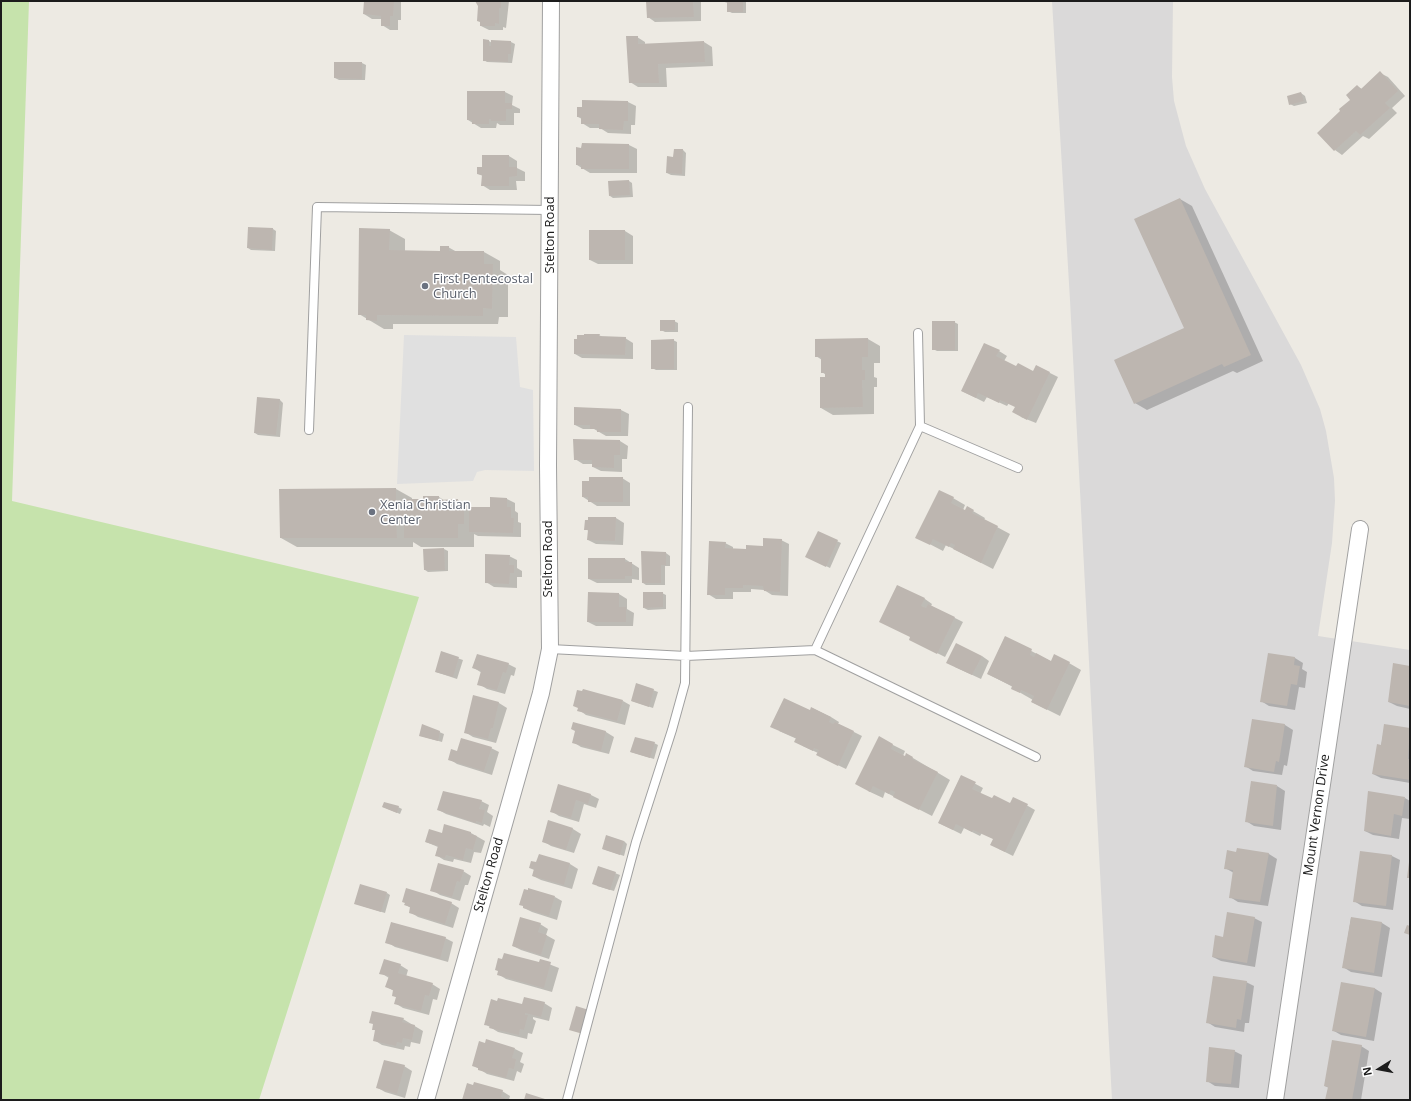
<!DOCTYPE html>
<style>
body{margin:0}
#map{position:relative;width:1411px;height:1101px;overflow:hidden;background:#edeae3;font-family:"Open Sans",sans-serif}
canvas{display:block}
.frame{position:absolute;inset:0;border:2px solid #1c1c1c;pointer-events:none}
.north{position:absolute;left:1359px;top:1049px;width:40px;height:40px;-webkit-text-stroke:3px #fff;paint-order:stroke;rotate:259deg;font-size:11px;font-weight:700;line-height:16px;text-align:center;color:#1c1c1c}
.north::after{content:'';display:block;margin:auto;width:14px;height:18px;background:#1c1c1c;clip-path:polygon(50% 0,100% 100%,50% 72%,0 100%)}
</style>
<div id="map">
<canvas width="1411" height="1101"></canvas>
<div class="frame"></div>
<div class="north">N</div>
</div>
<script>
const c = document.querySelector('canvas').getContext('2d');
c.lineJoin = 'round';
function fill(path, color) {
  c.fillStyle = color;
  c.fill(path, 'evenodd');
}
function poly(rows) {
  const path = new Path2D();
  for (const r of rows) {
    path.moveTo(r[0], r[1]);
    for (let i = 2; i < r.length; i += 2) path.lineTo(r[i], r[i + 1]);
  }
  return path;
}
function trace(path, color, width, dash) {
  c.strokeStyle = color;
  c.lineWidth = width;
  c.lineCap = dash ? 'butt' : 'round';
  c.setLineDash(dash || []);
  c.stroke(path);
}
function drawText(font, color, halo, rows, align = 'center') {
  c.font = font + ' "Open Sans",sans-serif';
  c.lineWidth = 3;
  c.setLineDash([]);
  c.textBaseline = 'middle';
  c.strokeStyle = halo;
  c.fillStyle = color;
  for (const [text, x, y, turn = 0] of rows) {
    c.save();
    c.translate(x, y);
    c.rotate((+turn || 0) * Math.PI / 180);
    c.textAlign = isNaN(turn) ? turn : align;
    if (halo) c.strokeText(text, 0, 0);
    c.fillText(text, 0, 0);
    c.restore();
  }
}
fill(poly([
 [1052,1,1173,1,1172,77,1174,101,1186,146,1205,189,1301,365,1320,409,1326,431,1334,478,1335,501,1332,543,1318,636,1410,650,1410,1100,1112,1100,1070,300]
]), '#dad9d9');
fill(poly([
 [1,1,29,1,12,501,419,597,259,1100,1,1100]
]), '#c6e3ac');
fill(poly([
 [404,335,516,337,520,387,533,390,534,471,485,470,477,472,473,481,397,484]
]), '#e0e0e0');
fill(poly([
 [365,1,401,1,401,20,398,20,398,30,390,30,382,25,382,19,372,19,364,14],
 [476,1,509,1,506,28,503,27,503,30,489,30,481,26,479,5],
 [647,1,701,1,701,21,655,22,648,17],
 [721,1,746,1,746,13,732,13,728,11,728,3],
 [637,37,645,42,645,45,704,42,712,47,713,66,666,68,667,87,638,87,630,82],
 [489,41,492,43,511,42,515,44,512,63,487,62,484,60],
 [335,63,362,63,366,65,365,80,339,80,335,78],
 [1380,73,1388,77,1405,96,1392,108,1397,113,1369,139,1363,136,1342,155,1335,150,1342,111,1351,100,1357,86,1362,89],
 [505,92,513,96,512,105,520,109,520,113,514,113,514,125,500,125,497,123,496,128,481,128,468,120],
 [1301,93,1305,96,1307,103,1294,106,1290,104],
 [628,102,636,106,635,125,631,125,631,134,608,133,600,128,590,128,582,123,582,119,578,117],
 [583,144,629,145,637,149,637,173,590,173,577,165],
 [683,150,686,153,685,176,671,175,667,173,674,158],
 [509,156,517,161,517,168,525,172,525,181,516,181,517,190,490,190,482,185,483,176,478,174,483,168],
 [629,181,632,183,633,197,613,198,610,196],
 [1180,199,1192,206,1263,361,1237,373,1233,371,1147,410,1135,403,1185,328],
 [273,229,276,231,275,251,251,250,248,248],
 [389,230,405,239,405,252,441,252,448,247,457,252,484,252,500,261,500,270,508,275,508,317,499,317,498,324,393,324,393,329,384,329,359,314],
 [625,231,633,236,633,264,598,264,590,260],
 [674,321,678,323,678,332,665,332,661,330],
 [954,322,958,324,958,351,937,351,933,349],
 [599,335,604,338,625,338,633,343,633,359,582,358,575,354],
 [868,339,880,346,880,363,874,363,874,377,877,378,877,387,874,387,874,414,833,415,821,408,826,375,822,372,822,360,816,356],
 [673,340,677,342,677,370,656,370,652,368],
 [999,351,1007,356,1004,361,1016,367,1034,372,1036,366,1058,377,1036,423,1021,417,1016,407,1009,403,1007,406,987,397,984,402,962,391],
 [258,398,280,400,283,403,280,437,258,435,255,433],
 [621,410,629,414,628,436,606,436,594,429,583,429,575,425],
 [620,441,628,446,627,459,622,459,622,472,601,471,593,467,593,464,583,464,575,459],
 [622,478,630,483,630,506,597,506,583,497],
 [396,489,412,498,412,500,439,497,445,501,458,500,471,508,491,508,507,499,515,503,515,511,518,513,518,522,521,523,521,537,478,536,474,534,474,547,421,547,413,542,413,547,297,547,281,538,280,490],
 [953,498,965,505,963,510,973,511,985,518,984,520,1010,534,993,569,946,545,943,551,916,537],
 [616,518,624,523,623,545,596,544,588,540,589,531,585,529,589,521],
 [818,532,841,543,830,568,810,558],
 [781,540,789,544,788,596,772,595,764,590,751,589,751,592,733,592,733,599,716,599,708,594,725,543,733,547,733,550,747,550,764,547],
 [444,549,448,551,448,571,428,572,425,570],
 [666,553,670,556,670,566,665,566,665,585,646,585,643,583],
 [509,556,517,560,517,568,522,571,522,577,517,577,517,588,494,587,486,582],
 [589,559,625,559,639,568,639,580,632,579,632,583,597,583,589,579],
 [898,586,925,599,932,604,931,606,963,622,945,657,919,644],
 [589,593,619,594,627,599,627,609,634,613,633,626,596,626,588,622],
 [662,593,666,595,666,609,648,610,644,608],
 [1005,637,1052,662,1069,663,1081,670,1060,716,1032,702,1033,700,1012,688,1013,687,988,674],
 [442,653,463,660,457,679,436,672],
 [1269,654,1295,658,1303,663,1302,669,1307,672,1305,688,1299,687,1295,710,1269,706,1261,701],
 [982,656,989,661,981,679,955,667],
 [508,664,516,668,514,676,511,675,505,694,487,689,479,684,482,673,474,668],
 [1410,667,1410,709,1397,706,1389,702],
 [637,684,658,692,653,708,632,701],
 [474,697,499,703,507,708,496,743,473,737,465,732],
 [623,701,630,705,625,725,586,715,579,710],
 [812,708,831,717,839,722,838,724,862,736,846,769,825,759,818,753,803,746,797,739,779,731,810,711],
 [1253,720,1285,725,1293,730,1287,766,1284,765,1282,775,1253,771,1245,766],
 [574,723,606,732,614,737,609,754,581,747,573,742,576,731],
 [423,725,444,734,442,742,421,736],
 [1385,725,1410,729,1410,783,1381,778,1373,774,1381,746],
 [879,738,905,751,903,756,905,758,906,755,913,758,950,780,932,816,885,792,883,798,868,791],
 [654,743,658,745,654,759,631,752],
 [491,748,499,752,492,775,457,764,449,759,458,752],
 [961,776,983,788,980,794,993,800,1011,804,1014,798,1035,810,1013,856,999,849,994,839,982,833,980,836,964,828,961,834,939,823],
 [559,785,591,795,599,799,596,808,584,804,579,822,559,816,551,811],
 [1277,786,1285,791,1281,830,1254,826,1246,821],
 [1405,798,1410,801,1410,819,1402,818,1399,839,1373,835,1365,831],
 [481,801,489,805,487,812,493,816,490,827,484,824,483,826,446,814,439,810],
 [383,807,398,807,402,809,400,814],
 [549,822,573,829,581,834,574,853,551,846,543,841],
 [471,833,485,841,481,853,474,852,471,863,454,859,453,862,444,860,436,855,438,847,426,842,443,834],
 [624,841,627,844,624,856,603,849],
 [1361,852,1392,856,1400,860,1393,910,1362,906,1354,901],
 [1237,853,1269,854,1277,859,1268,906,1238,902,1230,897,1234,873,1225,868],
 [539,855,570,864,578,869,572,889,541,880,533,876,534,870,530,868,537,864],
 [599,867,620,875,614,891,597,886],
 [463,871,471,876,468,885,465,885,460,901,440,895,432,890],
 [387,893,390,895,385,913,356,904],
 [555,897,562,901,557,920,532,912,524,908],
 [451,903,459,908,453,928,418,917,410,912,411,908,406,905],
 [1254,918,1262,922,1255,967,1221,961,1213,957,1224,938],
 [1351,918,1382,923,1390,928,1382,977,1351,972,1343,967],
 [540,924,548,929,546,935,555,940,549,959,521,950,513,946],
 [445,938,453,942,448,962,395,947,387,942],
 [541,961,559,968,552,992,506,979,498,974,540,964],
 [400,965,408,970,406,977,432,984,440,989,437,1000,433,999,429,1015,403,1008,395,1003,397,998,393,995,394,991,387,987,389,978,381,973],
 [1246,982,1254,986,1249,1023,1245,1023,1244,1032,1215,1027,1207,1022],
 [1374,988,1382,993,1374,1041,1341,1035,1334,1031],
 [544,1003,552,1008,549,1021,533,1017,533,1019,536,1021,532,1034,528,1033,527,1039,498,1032,485,1024,523,1006],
 [403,1019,423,1031,420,1044,411,1042,410,1047,405,1046,404,1050,382,1045,374,1040,376,1031,373,1029],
 [1361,1046,1369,1051,1361,1100,1328,1100,1329,1088,1325,1086],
 [515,1049,523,1053,520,1062,524,1064,521,1073,517,1071,514,1081,487,1074,473,1065],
 [1234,1051,1242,1055,1239,1088,1215,1086,1207,1081],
 [404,1066,412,1071,405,1098,385,1092,378,1088],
 [502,1091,510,1096,509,1100,463,1100]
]), '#0003');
fill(poly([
 [364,1,394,1,393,16,390,16,390,26,381,26,381,16,363,14],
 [475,1,501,1,501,8,499,8,499,24,495,23,495,26,480,26,480,22,477,21,478,6],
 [646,1,693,1,694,17,647,18],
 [727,1,743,1,743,12,727,12],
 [626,36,638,36,638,44,704,41,705,62,658,64,659,83,629,83],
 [483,39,489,40,489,46,491,46,491,40,511,41,511,54,508,54,508,62,483,61],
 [334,62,362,62,362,79,334,78],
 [1380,71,1398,91,1385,103,1390,108,1360,135,1356,131,1334,151,1317,133,1340,111,1339,109,1350,100,1346,95,1357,85,1361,89],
 [467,91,505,91,505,103,512,103,512,109,506,109,506,121,491,121,491,119,489,119,489,124,472,124,472,120,467,120],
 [1301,92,1304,101,1289,105,1287,96],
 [582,100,628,101,628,121,624,121,623,130,599,129,599,124,581,124,581,117,577,117,577,107,582,107],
 [582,143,629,144,629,169,581,169,581,165,576,165,576,147,581,148],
 [674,149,683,149,682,174,666,173,667,156,673,157],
 [482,155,509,155,509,167,517,167,517,176,509,177,509,186,481,186,482,175,477,174,477,167,482,167],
 [629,180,630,195,609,196,608,181],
 [1180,198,1251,355,1224,367,1222,364,1134,404,1114,360,1184,328,1134,219],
 [248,227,273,228,272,250,247,248],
 [359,228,390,229,389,250,440,251,440,246,449,246,449,251,484,251,484,264,493,264,492,309,483,308,483,316,377,315,377,321,366,320,366,315,358,315],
 [589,230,625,230,625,260,589,260],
 [660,320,675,320,675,330,660,331],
 [932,321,955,321,955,350,932,350],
 [584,334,600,334,599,336,626,337,625,355,574,354,574,339,577,339,577,335,584,335],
 [868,338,868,357,862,357,862,370,865,370,865,380,862,380,863,407,820,408,820,377,825,377,825,373,821,373,821,357,815,357,815,339],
 [674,339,674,369,651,369,651,340],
 [984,343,1000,350,996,356,1016,366,1018,363,1033,371,1036,365,1050,372,1027,420,1012,412,1015,407,1000,400,999,403,978,393,976,398,961,391],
 [257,397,280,399,276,435,254,433],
 [574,407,621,409,621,432,597,432,597,429,590,429,590,425,574,425],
 [573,439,620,440,620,455,614,455,614,468,592,467,592,460,574,460],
 [589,477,623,477,623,502,588,502,588,497,582,497,582,481,589,481],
 [396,488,396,502,403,502,403,499,423,499,423,496,439,496,439,500,458,499,458,507,464,507,464,524,458,524,458,538,404,538,404,517,396,517,397,538,280,538,279,489],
 [939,490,954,497,951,503,965,510,967,506,974,510,972,513,998,526,981,563,953,549,955,545,951,543,949,547,933,539,930,545,915,538],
 [490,497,507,498,507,507,511,507,511,518,514,518,513,533,469,532,469,507,490,507],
 [588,517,616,517,615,541,587,540,588,530,584,530,585,520,588,520],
 [818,531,838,540,826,567,805,557],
 [763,538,782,539,780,592,764,591,763,586,743,585,743,588,725,588,725,595,707,595,709,541,726,542,725,548,746,549,746,545,763,546],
 [444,548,445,570,424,570,423,549],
 [641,551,666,552,666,565,661,565,661,583,642,583],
 [485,554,510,555,509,565,514,565,514,573,510,573,509,584,485,583],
 [588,558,625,558,625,562,632,562,632,576,625,576,625,579,588,579],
 [897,585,925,598,921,606,926,608,928,604,955,617,937,654,909,640,910,637,879,622],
 [588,592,619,593,619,607,626,607,626,622,587,622],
 [643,592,663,592,663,607,643,608],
 [1005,636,1032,649,1030,655,1034,657,1036,653,1051,661,1054,654,1070,662,1047,710,1031,702,1034,696,1021,690,1020,693,1011,689,1012,686,987,674],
 [956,643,982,656,972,675,946,663],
 [441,651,459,657,453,677,435,672],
 [1268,653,1295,657,1294,665,1300,666,1297,685,1291,684,1287,706,1260,702],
 [477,654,509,663,506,673,503,672,497,690,477,685,481,671,472,668],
 [1393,663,1410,666,1410,706,1388,702],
 [636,683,654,689,649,707,631,701],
 [583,689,623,700,617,721,577,711,578,708,573,706,577,690,582,691],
 [473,695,499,702,493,728,491,728,488,739,464,733],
 [784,698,810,710,811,707,831,717,829,722,833,724,835,722,854,731,838,766,816,755,819,750,814,748,813,751,794,742,796,738,770,727],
 [1252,719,1285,724,1279,762,1276,761,1274,772,1244,767],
 [573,722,606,731,601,751,572,743,575,731,571,729],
 [422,724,440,731,438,741,419,736],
 [1384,724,1410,728,1408,759,1410,759,1410,780,1372,774,1377,744,1381,745],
 [879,736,893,744,891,749,905,756,906,753,913,757,912,759,938,772,919,810,893,797,895,792,891,790,889,794,873,786,870,792,855,784],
 [635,737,655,742,650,758,630,752],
 [461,738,492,747,484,771,448,760,451,749,457,751],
 [961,775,976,782,972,789,992,798,994,795,1010,803,1013,797,1028,804,1005,852,990,845,993,839,973,830,972,832,956,824,953,830,938,823],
 [1251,781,1277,785,1273,826,1245,822],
 [558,784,591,794,588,804,576,800,571,818,550,812],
 [443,791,482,800,479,809,485,810,482,823,476,821,476,823,437,810],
 [1368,791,1405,797,1402,816,1394,814,1391,836,1364,831],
 [384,802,399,806,397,813,382,807],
 [548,820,573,828,566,850,542,842],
 [444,824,471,832,471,834,477,836,473,850,466,848,463,860,446,855,445,858,435,856,438,846,425,842,429,829,442,833],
 [606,835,624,841,620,855,602,849],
 [1237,848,1269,853,1260,902,1229,898,1233,870,1224,869,1227,850,1236,852],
 [1360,851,1392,855,1386,906,1353,902],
 [539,854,570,863,564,885,532,876,534,869,529,868,531,861,536,862],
 [1409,862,1410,863,1410,878,1407,878],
 [438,863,464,870,460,882,457,881,452,897,430,891],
 [598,866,616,872,610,890,592,884],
 [360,884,387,892,381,912,354,904],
 [406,888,452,902,445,924,409,913,410,907,404,905,405,903,402,902],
 [528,888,555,896,549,916,523,908,523,906,519,905,524,889,528,890],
 [1227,912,1255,917,1247,963,1212,957,1215,935,1223,937],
 [520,917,541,923,538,932,547,935,541,955,512,946],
 [1351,917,1382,922,1374,973,1342,968],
 [391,922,446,937,440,959,385,943],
 [1407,925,1410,926,1410,935,1404,933],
 [504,953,539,962,540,959,551,962,544,988,497,975,498,971,495,970,498,958,502,959],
 [384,959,401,964,398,973,433,983,429,996,425,995,421,1011,394,1004,396,997,392,996,393,990,385,987,389,976,379,974],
 [1213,976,1247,981,1241,1020,1237,1019,1236,1028,1206,1023],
 [1341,982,1375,988,1366,1037,1332,1031],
 [524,997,545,1002,541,1017,525,1013,525,1015,528,1015,524,1030,520,1029,519,1035,489,1028,490,1026,484,1025,491,999,497,1001,498,998,522,1004],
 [576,1006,589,1010,583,1034,569,1030],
 [372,1011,404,1018,402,1022,415,1025,412,1040,403,1038,402,1043,397,1042,396,1046,373,1041,375,1030,372,1030,373,1024,369,1023],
 [486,1039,515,1048,512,1058,516,1059,514,1069,509,1068,506,1078,478,1070,478,1068,472,1066,479,1041,485,1043],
 [1332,1040,1362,1045,1352,1100,1325,1100,1328,1087,1324,1086],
 [1209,1047,1235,1050,1231,1084,1206,1082],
 [384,1060,405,1065,397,1094,376,1088],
 [474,1082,503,1090,501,1097,505,1098,505,1100,462,1100,467,1083,473,1085],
 [526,1093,545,1099,545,1100,524,1100]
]), '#bdb6b0');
const lane = poly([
 [918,333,920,426],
 [309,430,317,207,550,210],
 [550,649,686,656,815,650,920,426,1018,468],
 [815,650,1036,757],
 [567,1100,636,842,672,730,685,683,688,407]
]);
const street = poly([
 [426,1100,541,693,550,649,548,465,551,1],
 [1275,1100,1360,529]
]);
trace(lane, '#a0a0a0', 10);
trace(street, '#a0a0a0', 18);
trace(lane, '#fff', 8);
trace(street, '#fff', 16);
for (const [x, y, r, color] of [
 [425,286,4,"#6b7280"],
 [372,512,4,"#6b7280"]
]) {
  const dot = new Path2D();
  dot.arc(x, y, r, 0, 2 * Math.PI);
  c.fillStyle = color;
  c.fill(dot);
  trace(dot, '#fff', 1.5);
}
drawText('13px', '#1c1c1c', '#fff', [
 ["Stelton Road",550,235,-90],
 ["Stelton Road",548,559,-90],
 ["Mount Vernon Drive",1317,815,-82],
 ["Stelton Road",489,875,-74]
]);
drawText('13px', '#5b616d', '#fff', [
 ["First Pentecostal",433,279],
 ["Church",433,294],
 ["Xenia Christian",380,505],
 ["Center",380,520]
], 'left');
</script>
